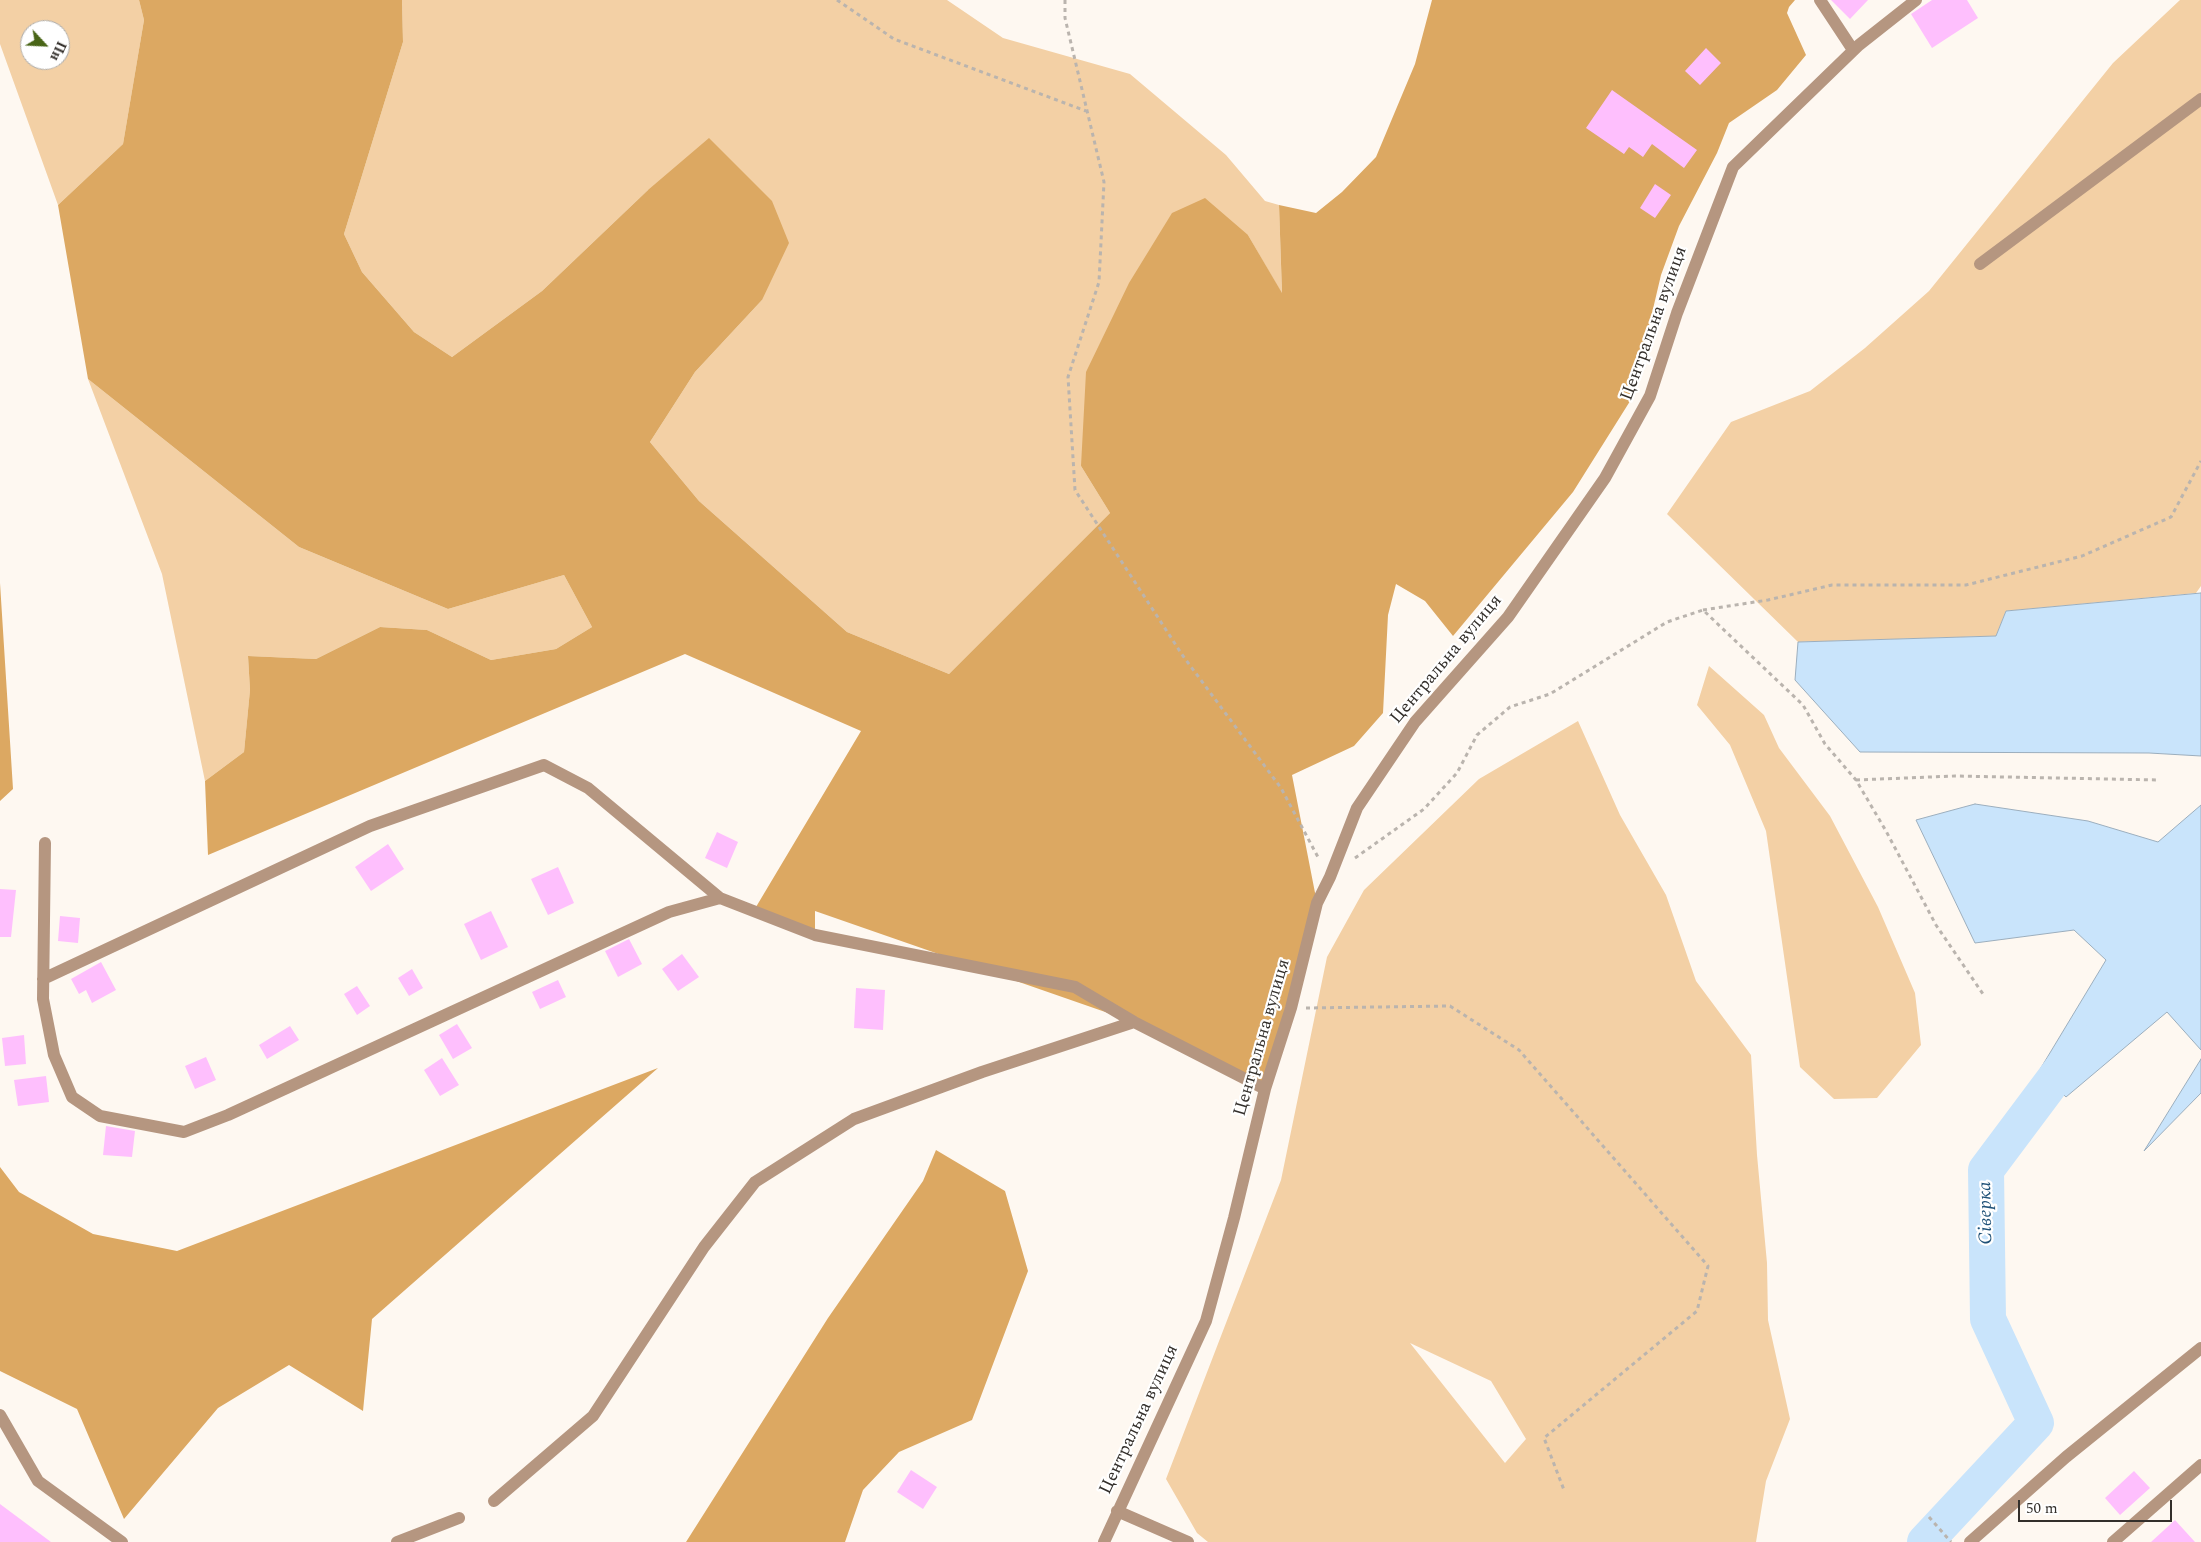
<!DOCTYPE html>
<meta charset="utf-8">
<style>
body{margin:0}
#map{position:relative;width:2201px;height:1542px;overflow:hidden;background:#fef8f1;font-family:Spectral,serif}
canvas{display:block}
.north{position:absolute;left:20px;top:20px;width:50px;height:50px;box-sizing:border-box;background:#fff;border:1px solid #adacaa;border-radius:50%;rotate:115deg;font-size:14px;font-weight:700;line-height:20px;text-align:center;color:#332f2b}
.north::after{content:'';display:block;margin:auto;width:18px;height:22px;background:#496517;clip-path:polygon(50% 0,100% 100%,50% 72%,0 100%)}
.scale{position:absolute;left:2018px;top:1500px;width:154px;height:22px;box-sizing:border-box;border:2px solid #332f2b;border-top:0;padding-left:6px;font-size:15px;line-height:18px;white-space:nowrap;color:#332f2b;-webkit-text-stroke:4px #fff;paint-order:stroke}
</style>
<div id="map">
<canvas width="2201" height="1542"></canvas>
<div class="north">Пн</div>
<div class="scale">50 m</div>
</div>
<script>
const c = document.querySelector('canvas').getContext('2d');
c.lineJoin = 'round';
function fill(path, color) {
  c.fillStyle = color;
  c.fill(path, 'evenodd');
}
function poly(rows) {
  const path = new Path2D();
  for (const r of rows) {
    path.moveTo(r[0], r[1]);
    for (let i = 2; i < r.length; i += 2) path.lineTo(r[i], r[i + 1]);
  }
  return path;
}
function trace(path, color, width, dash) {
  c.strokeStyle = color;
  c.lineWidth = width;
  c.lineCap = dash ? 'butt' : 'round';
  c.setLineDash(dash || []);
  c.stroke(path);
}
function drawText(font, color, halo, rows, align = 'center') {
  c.font = font + ' Spectral,serif';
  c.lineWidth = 4.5;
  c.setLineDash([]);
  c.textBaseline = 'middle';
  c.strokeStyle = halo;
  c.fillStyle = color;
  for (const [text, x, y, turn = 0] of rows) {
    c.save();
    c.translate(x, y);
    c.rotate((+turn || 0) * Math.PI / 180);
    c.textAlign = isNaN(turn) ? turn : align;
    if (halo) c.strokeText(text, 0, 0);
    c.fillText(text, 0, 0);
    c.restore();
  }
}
fill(poly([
 [0,0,139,0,144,20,123,144,58,205,0,44],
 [30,30,60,30,60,60,30,60],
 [402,0,947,0,1003,38,1130,74,1226,155,1265,201,1279,205,1282,294,1248,235,1081,466,1110,513,949,674,847,632,699,501,650,442,695,372,762,300,648,190,542,291,452,357,414,332,362,272,344,234,403,42],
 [2180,0,2201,0,2201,586,2196,593,2006,611,1996,636,1798,642,1667,514,1731,422,1810,391,1865,348,1929,291,2113,63],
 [88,379,299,547,448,609,564,575,592,627,556,649,491,660,427,630,380,627,316,659,248,656,250,690,244,752,205,781,162,574],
 [1709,666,1764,715,1779,748,1830,816,1878,907,1915,993,1921,1045,1877,1098,1834,1099,1800,1067,1766,831,1730,745,1697,705],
 [1578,721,1620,815,1666,895,1696,981,1751,1055,1757,1155,1767,1263,1768,1320,1790,1419,1766,1481,1756,1542,1208,1542,1197,1533,1166,1479,1281,1180,1327,957,1364,890,1479,779],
 [1410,1343,1491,1381,1526,1439,1505,1463]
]), '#f3d0a5');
fill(poly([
 [139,0,402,0,403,42,344,234,362,272,414,332,452,357,542,291,648,190,709,138,772,201,789,243,762,300,695,372,650,442,699,501,847,632,949,674,1110,513,1081,466,1086,372,1129,283,1172,213,1205,198,1248,235,1282,293,1279,205,1316,213,1342,192,1376,157,1415,64,1432,0,1795,0,1789,7,1787,13,1806,55,1777,90,1729,123,1717,153,1679,226,1661,275,1632,398,1573,492,1453,636,1425,601,1396,584,1388,615,1383,713,1354,746,1292,775,1317,903,1265,1089,1134,1022,815,911,815,935,753,912,861,731,685,654,208,855,205,781,244,752,250,690,248,656,316,659,380,627,427,630,491,660,556,649,592,627,564,575,448,609,299,547,88,379,58,205,123,144,144,20],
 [0,583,13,789,0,801],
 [658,1068,372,1319,363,1411,289,1365,218,1408,124,1519,77,1409,0,1371,0,1167,19,1192,93,1234,177,1251],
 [936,1150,1005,1191,1028,1271,972,1420,899,1452,863,1490,845,1542,686,1542,828,1318,923,1181]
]), '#dca862');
const water = poly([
 [2201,593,2201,756,2149,753,1860,752,1795,680,1798,642,1996,636,2006,611,2201,593],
 [1975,804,2088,821,2158,842,2201,805,2201,1050,2167,1012,2066,1097,2039,1071,2106,960,2074,930,1975,943,1916,820,1975,804],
 [2201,1059,2201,1093,2144,1151,2201,1059]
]);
fill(water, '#c9e4fb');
trace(water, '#9caebd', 1);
trace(poly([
 [1925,1542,2036,1423,1988,1319,1986,1170,2081,1043]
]), '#c9e4fb', 36);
fill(poly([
 [1831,0,1868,0,1850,19],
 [1932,0,1967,0,1978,18,1932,48,1911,14],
 [1706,48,1721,63,1700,85,1685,71],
 [1612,90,1697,150,1684,168,1652,144,1643,157,1629,147,1624,154,1586,128],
 [1655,184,1671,195,1655,218,1640,208],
 [717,832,738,842,727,868,705,858],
 [388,844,404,869,371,891,355,867],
 [558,867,574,903,548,915,531,879],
 [0,889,16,890,11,937,0,937],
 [491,911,508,947,481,960,464,924],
 [60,916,80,918,78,943,58,941],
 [629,939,642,964,618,977,605,951],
 [682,954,699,977,678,991,662,969],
 [101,962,116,990,92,1003,86,990,79,994,71,979],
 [412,969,423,988,409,996,398,978],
 [558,980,566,997,540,1009,532,992],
 [357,986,370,1006,357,1015,344,994],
 [856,988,885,990,883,1030,854,1028],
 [457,1024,472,1048,453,1059,439,1035],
 [290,1026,299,1040,267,1059,259,1045],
 [24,1035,26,1064,5,1066,2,1038],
 [206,1057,216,1080,195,1089,185,1066],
 [442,1058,459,1085,440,1096,424,1070],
 [46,1076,49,1102,18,1106,14,1080],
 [106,1126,135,1131,132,1157,103,1155],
 [911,1470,937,1487,923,1509,897,1492],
 [2134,1471,2150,1488,2120,1515,2105,1498],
 [0,1504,51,1542,0,1542],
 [2175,1520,2195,1542,2151,1542]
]), '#febffd');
trace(poly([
 [837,0,894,39,1086,111],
 [1065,0,1065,18,1104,182,1099,282,1068,377,1075,490,1183,656,1281,788,1319,859],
 [1703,610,1768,600,1832,585,1966,585,2082,556,2171,517,2201,461],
 [1856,780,1955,776,2159,780],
 [1355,858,1424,809,1457,773,1477,735,1510,707,1550,694,1667,622,1703,610,1803,705,1825,744,1856,780,1886,831,1936,925,1985,997],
 [1306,1008,1450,1006,1519,1050,1708,1266,1697,1311,1544,1438,1564,1490],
 [1929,1517,1951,1542]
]), '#bab4ae', 3, [4, 4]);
trace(poly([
 [1820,0,1853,50],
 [1980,264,2201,99],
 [45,843,43,999,54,1055,72,1097,100,1116,184,1132,228,1115,669,912,720,898,815,935,1075,987,1134,1022,1265,1089],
 [43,979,370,826,544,765,588,788,720,898],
 [0,1415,38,1481,122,1542],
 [494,1501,593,1416,704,1247,755,1182,854,1119,982,1072,1134,1022],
 [1117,1511,1188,1542],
 [397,1542,459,1518],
 [1104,1542,1206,1321,1234,1218,1265,1089,1291,1008,1317,903,1330,877,1357,808,1415,722,1508,617,1605,478,1650,396,1677,313,1733,167,1859,45,1916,0],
 [1970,1542,2066,1457,2201,1348],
 [2113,1542,2201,1465]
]), '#b59680', 12);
drawText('18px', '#332f2b', '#fff', [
 ["Центральна вулиця",1655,324,-70],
 ["Центральна вулиця",1447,660,-50],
 ["Центральна вулиця",1263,1038,-74],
 ["Центральна вулиця",1140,1420,-65]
]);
drawText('italic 19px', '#1f5177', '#fff', [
 ["Сіверка",1987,1213,-91]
]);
</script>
